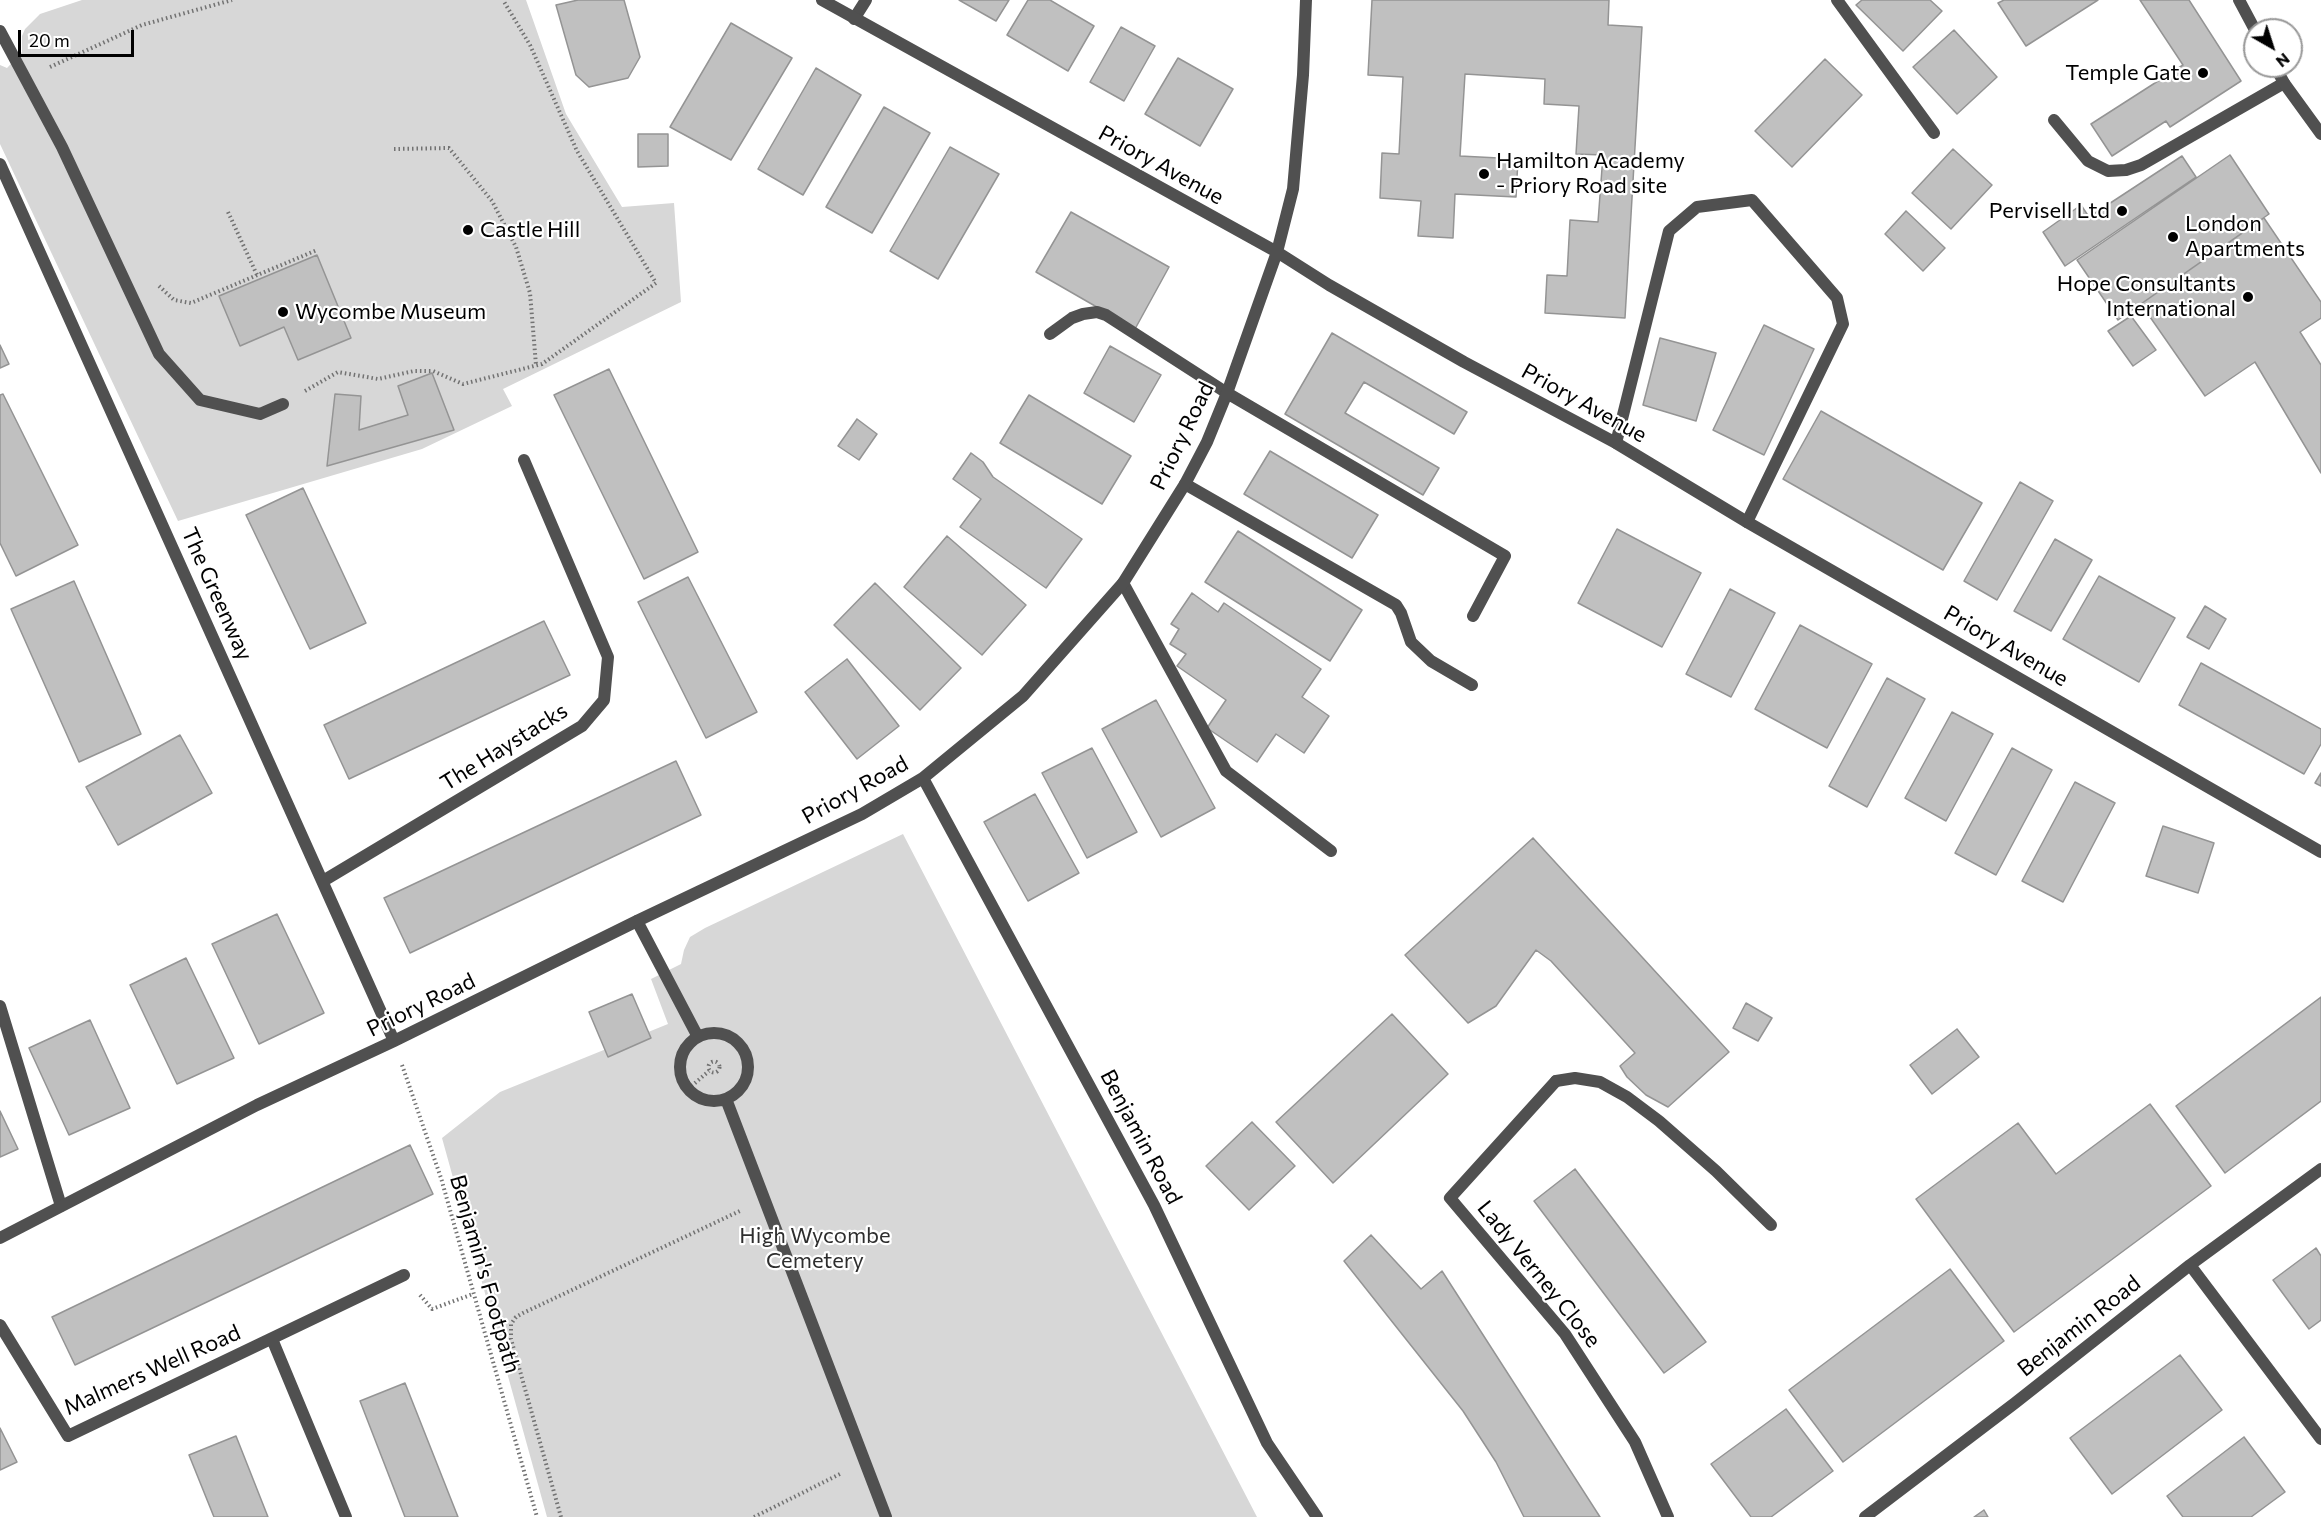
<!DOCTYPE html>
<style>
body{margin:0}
#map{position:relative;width:2321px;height:1517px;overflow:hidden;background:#fff;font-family:Commissioner,sans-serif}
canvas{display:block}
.north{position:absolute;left:2243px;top:18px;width:60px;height:60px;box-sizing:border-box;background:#fff;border:2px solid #999;border-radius:50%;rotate:141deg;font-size:16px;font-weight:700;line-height:24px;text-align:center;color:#000}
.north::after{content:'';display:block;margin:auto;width:21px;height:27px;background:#000;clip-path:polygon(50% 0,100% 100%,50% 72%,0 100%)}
.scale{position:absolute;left:18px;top:30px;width:116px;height:27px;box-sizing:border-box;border:3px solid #000;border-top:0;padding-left:8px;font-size:18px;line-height:21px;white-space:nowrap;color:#000;-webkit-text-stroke:4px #fff;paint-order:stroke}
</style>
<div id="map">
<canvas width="2321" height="1517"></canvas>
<div class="north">N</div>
<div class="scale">20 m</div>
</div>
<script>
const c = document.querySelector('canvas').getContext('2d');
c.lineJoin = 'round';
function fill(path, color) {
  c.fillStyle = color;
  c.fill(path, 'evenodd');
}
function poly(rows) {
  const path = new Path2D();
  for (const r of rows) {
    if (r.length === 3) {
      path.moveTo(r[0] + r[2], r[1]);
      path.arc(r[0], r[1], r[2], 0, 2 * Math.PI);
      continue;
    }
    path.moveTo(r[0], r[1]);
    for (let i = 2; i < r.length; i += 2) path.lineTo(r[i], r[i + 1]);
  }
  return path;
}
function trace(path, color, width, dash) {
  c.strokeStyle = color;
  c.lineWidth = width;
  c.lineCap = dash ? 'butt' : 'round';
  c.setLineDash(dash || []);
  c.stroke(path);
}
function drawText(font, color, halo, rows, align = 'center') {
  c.font = font + ' Commissioner,sans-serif';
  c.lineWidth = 4.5;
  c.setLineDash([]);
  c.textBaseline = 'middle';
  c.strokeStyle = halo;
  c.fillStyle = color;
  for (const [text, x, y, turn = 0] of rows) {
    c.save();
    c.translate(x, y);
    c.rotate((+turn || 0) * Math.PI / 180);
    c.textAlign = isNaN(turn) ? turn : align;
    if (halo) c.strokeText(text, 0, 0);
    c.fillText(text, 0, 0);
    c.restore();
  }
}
fill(poly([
 [82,0,526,0,566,114,622,207,674,203,681,302,503,389,512,406,422,449,178,521,0,144,0,65,7,68,22,52,22,36,25,29,40,14],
 [903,834,1257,1517,547,1517,442,1138,500,1092,668,1024,651,979,681,964,684,950,690,937,705,928]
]), '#d7d7d7');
const building = poly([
 [578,0,624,0,640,57,628,78,589,87,576,75,556,5,578,0],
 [959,0,1009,0,996,21,959,0],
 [1028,0,1050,0,1094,26,1068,71,1007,35,1028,0],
 [1372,0,1609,0,1608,25,1642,27,1625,318,1545,313,1547,275,1567,276,1570,220,1598,222,1603,155,1576,154,1579,106,1544,104,1545,79,1465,74,1460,156,1518,159,1516,197,1455,194,1453,238,1418,236,1421,201,1380,198,1382,153,1399,154,1403,77,1368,75,1372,0],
 [1862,0,1930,0,1942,11,1903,51,1856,5,1862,0],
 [2004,0,2098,0,2026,46,1998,3,2004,0],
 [2140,0,2189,0,2241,81,2170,127,2166,121,2112,156,2091,124,2183,65,2140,0],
 [731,23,792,58,731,160,670,127,731,23],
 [1121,27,1155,46,1124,101,1090,82,1121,27],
 [1954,30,1997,77,1957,114,1913,67,1954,30],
 [1178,58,1233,89,1200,146,1145,114,1178,58],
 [1825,59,1862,95,1792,167,1755,131,1825,59],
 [816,68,861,95,803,195,758,169,816,68],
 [884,107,930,133,872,233,826,207,884,107],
 [638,134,668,134,668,166,638,167,638,134],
 [950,147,999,174,938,279,890,251,950,147],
 [1953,149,1992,185,1951,229,1912,193,1953,149],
 [2230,155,2269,214,2118,320,2077,260,2230,155],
 [2182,156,2196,177,2065,266,2043,232,2081,205,2089,217,2182,156],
 [1906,211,1945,248,1923,271,1885,234,1906,211],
 [1071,212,1169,267,1135,329,1036,272,1071,212],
 [2264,218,2321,302,2321,318,2300,332,2321,365,2321,473,2255,362,2205,396,2141,304,2264,218],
 [317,255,351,338,298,360,284,327,240,346,219,296,317,255],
 [2131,316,2156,350,2133,366,2108,331,2131,316],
 [1764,325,1814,349,1764,455,1713,430,1764,325],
 [1332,333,1467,412,1454,434,1364,382,1345,413,1439,468,1423,495,1285,414,1332,333],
 [1660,338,1716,353,1696,421,1643,405,1660,338],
 [0,345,9,364,0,368,0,345],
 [1110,346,1161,375,1134,422,1084,393,1110,346],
 [609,369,698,552,644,579,554,395,609,369],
 [432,373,454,430,327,466,335,394,361,396,359,430,408,415,398,386,432,373],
 [3,394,78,545,16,576,0,543,0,395,3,394],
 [1029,395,1131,456,1102,504,1000,443,1029,395],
 [1821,411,1982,503,1943,570,1783,479,1821,411],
 [857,419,877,434,859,460,838,446,857,419],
 [1270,451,1378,515,1352,558,1244,494,1270,451],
 [971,453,983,462,993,477,1082,539,1046,588,960,527,981,499,953,479,971,453],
 [2020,482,2053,501,1997,600,1964,581,2020,482],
 [303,488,366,623,310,649,246,515,303,488],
 [1617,529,1701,573,1662,647,1578,603,1617,529],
 [1238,531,1362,610,1330,661,1205,582,1238,531],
 [947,536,1026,605,982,655,904,587,947,536],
 [2055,539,2092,560,2051,631,2014,611,2055,539],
 [2099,576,2175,618,2139,682,2063,639,2099,576],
 [688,577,757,712,706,738,638,602,688,577],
 [74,581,141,734,79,762,11,609,74,581],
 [875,583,961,668,920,710,834,625,875,583],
 [1730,589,1775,613,1731,697,1686,674,1730,589],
 [1192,593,1218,612,1224,603,1321,669,1302,697,1329,716,1304,753,1276,734,1257,762,1207,728,1226,700,1177,666,1186,654,1170,644,1179,629,1171,624,1192,593],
 [2205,606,2226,619,2209,649,2187,637,2205,606],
 [544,621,570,675,349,779,324,725,544,621],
 [1800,625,1872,664,1827,748,1755,709,1800,625],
 [847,659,899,726,857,759,805,692,847,659],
 [2201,663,2321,729,2321,744,2304,774,2179,705,2201,663],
 [1887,678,1925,699,1867,807,1829,786,1887,678],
 [1156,700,1215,808,1161,837,1102,729,1156,700],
 [1952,712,1993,734,1946,821,1905,798,1952,712],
 [180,735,212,793,118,845,86,787,180,735],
 [1092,748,1137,832,1087,858,1042,773,1092,748],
 [2012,748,2052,770,1996,875,1955,853,2012,748],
 [676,761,701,815,410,953,384,898,676,761],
 [2321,773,2321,786,2315,783,2321,773],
 [2075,782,2115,803,2063,902,2022,881,2075,782],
 [1035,794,1079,873,1028,901,984,822,1035,794],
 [2163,826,2214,843,2198,893,2146,876,2163,826],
 [1533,838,1729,1052,1668,1107,1646,1095,1627,1077,1620,1066,1635,1053,1551,961,1536,950,1496,1006,1468,1023,1405,955,1533,838],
 [277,914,324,1013,259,1044,212,944,277,914],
 [186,958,234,1058,177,1084,130,985,186,958],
 [632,994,651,1038,608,1057,589,1012,632,994],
 [2321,997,2321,1101,2225,1173,2176,1106,2321,997],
 [1746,1003,1772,1018,1758,1041,1733,1028,1746,1003],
 [1392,1014,1448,1074,1333,1183,1276,1122,1392,1014],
 [90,1020,130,1108,69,1135,29,1048,90,1020],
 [1957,1029,1979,1057,1932,1094,1910,1065,1957,1029],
 [2150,1104,2211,1186,2014,1332,1916,1199,2018,1123,2056,1174,2150,1104],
 [0,1111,18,1149,0,1157,0,1111],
 [1252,1122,1295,1166,1249,1210,1206,1166,1252,1122],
 [410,1145,433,1194,75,1365,52,1317,410,1145],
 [1575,1169,1706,1342,1664,1373,1534,1201,1575,1169],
 [1371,1235,1421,1289,1442,1271,1600,1517,1524,1517,1496,1462,1463,1411,1344,1261,1371,1235],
 [2316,1248,2321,1256,2321,1320,2309,1329,2273,1280,2316,1248],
 [1950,1269,2004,1341,1843,1462,1789,1390,1950,1269],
 [2180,1355,2222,1410,2112,1494,2070,1438,2180,1355],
 [405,1383,458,1517,405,1517,360,1401,405,1383],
 [1786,1409,1833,1471,1771,1517,1751,1517,1711,1464,1786,1409],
 [0,1428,17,1462,0,1470,0,1428],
 [236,1436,268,1517,214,1517,189,1455,236,1436],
 [2244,1437,2285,1492,2251,1517,2183,1517,2167,1496,2244,1437],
 [1984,1510,1988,1517,1974,1517,1984,1510]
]);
fill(building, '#c0c0c0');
trace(building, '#949494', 1.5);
trace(poly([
 [50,67,142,25,232,0],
 [394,149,449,148,492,201,516,247,530,293,536,365],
 [228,212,257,275],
 [159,286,174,300,191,303,317,250],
 [305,391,338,372,378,379,414,371,433,371,463,384,542,364,656,283,577,151,530,45,503,0],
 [714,1067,5.5],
 [402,1065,441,1178,537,1517],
 [688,1089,709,1071],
 [420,1295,432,1309,473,1294],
 [561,1517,511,1339,511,1324,516,1317,523,1313,742,1210],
 [754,1517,842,1473]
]), '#727272', 4, [1.5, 3]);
trace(poly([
 [1837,0,1934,133],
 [2239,0,2255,30],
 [854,19,866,0],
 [0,31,62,147,159,354,200,400,260,414,283,404],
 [2054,120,2088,161,2108,171,2126,170,2141,165,2284,83,2275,66],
 [1050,334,1072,318,1083,314,1097,312,1106,315,1227,393,1505,556,1473,616],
 [1616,443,1669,231,1697,207,1752,200,1837,298,1843,324,1747,522],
 [1185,484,1396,605,1401,613,1411,642,1431,661,1472,685],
 [1123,583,1226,771,1331,851],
 [637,921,698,1037],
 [0,1006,61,1206],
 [714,1067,34],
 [1556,1081,1575,1078,1600,1082,1627,1097,1659,1121,1716,1171,1771,1225],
 [726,1099,886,1517]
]), '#505050', 12);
trace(poly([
 [822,0,1277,252,1329,285,1464,362,1616,443,1747,522,2321,852],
 [2284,83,2321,134],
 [0,164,394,1041],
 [923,778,1154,1205,1267,1443,1317,1517],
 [323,881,582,726,604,700,608,657,524,460],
 [1556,1081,1450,1198,1565,1334,1635,1442,1668,1517],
 [0,1238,257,1105,394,1041,637,921,862,814,923,778,1023,696,1123,583,1185,484,1207,442,1227,393,1277,252,1293,189,1303,75,1306,0],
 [2190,1265,2321,1439],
 [0,1325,68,1436,404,1275],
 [272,1339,346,1517],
 [1865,1517,2015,1403,2190,1265,2321,1169]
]), '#505050', 12);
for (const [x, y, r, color] of [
 [2203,73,6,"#000"],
 [1484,174,6,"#000"],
 [2122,211,6,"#000"],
 [468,230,6,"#000"],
 [2173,237,6,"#000"],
 [2248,297,6,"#000"],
 [283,312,6,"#000"]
]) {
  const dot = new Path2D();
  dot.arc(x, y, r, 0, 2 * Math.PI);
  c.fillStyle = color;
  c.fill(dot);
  trace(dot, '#fff', 2);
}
drawText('22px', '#000', '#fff', [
 ["Temple Gate",2191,73,"right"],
 ["Hamilton Academy",1496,161],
 ["- Priory Road site",1496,186],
 ["Pervisell Ltd",2110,211,"right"],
 ["London",2185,224],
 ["Apartments",2185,249],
 ["Castle Hill",480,230],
 ["Hope Consultants",2236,284,"right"],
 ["International",2236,309,"right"],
 ["Wycombe Museum",295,312]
], 'left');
drawText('22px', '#000', '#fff', [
 ["Priory Avenue",1161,165,29],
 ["Priory Avenue",1584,403,29],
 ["Priory Road",1182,436,-64],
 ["The Greenway",217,594,66],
 ["Priory Avenue",2006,646,30],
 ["The Haystacks",504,747,-32],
 ["Priory Road",855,790,-29],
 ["Priory Road",421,1005,-26],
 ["Benjamin Road",1141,1137,62],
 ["Benjamin's Footpath",485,1274,74],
 ["Lady Verney Close",1539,1274,51],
 ["Benjamin Road",2079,1326,-38],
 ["Malmers Well Road",152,1370,-24]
]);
drawText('22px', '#2e2e2e', '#fff', [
 ["High Wycombe",815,1236],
 ["Cemetery",815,1261]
]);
</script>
